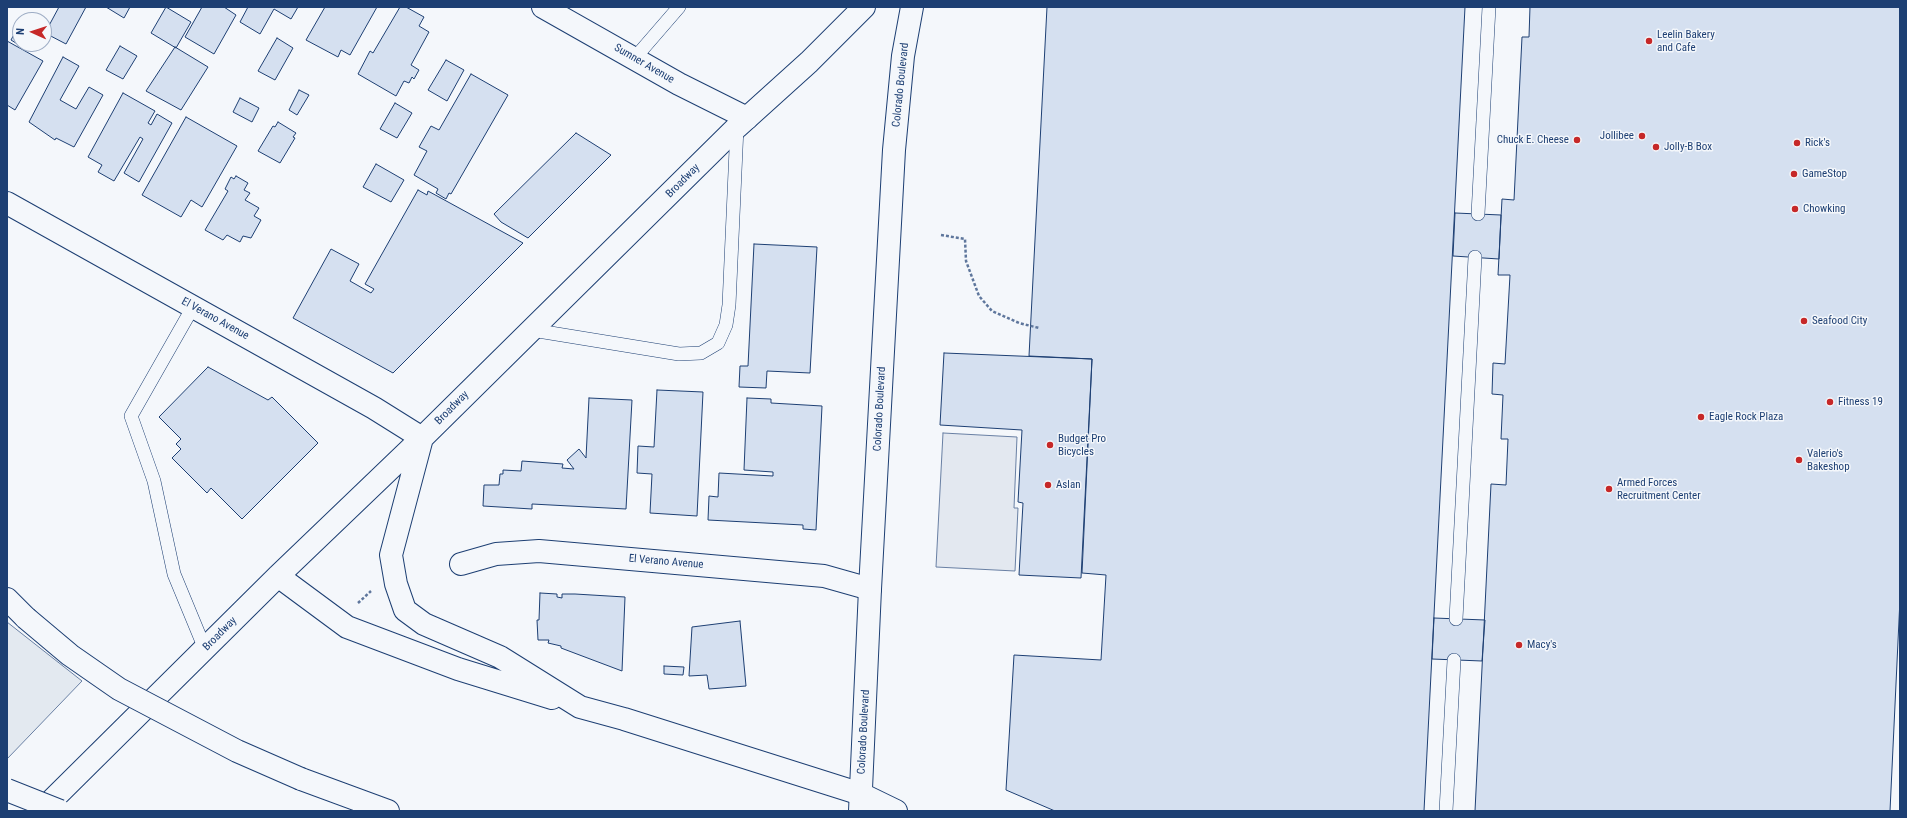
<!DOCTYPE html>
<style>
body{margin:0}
#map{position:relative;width:1907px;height:818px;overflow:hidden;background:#f4f7fb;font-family:"Roboto Condensed",sans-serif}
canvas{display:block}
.frame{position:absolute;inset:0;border:8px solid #1d3f73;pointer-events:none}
.north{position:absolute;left:12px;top:12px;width:40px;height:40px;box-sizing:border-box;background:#f4f7fb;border:1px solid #9eadc5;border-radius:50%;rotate:273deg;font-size:11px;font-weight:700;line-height:16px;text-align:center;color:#1d3f73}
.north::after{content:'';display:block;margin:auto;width:14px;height:18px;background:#c62828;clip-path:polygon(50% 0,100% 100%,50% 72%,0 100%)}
</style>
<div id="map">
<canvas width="1907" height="818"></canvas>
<div class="frame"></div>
<div class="north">N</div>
</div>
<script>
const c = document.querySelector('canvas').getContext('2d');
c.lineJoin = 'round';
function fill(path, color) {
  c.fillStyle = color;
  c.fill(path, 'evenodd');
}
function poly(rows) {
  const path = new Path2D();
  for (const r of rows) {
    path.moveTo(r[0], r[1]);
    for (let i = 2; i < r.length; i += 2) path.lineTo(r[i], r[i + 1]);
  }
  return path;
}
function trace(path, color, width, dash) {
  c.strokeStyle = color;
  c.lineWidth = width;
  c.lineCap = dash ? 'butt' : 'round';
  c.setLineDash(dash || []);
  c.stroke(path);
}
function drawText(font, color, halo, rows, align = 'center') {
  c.font = font + ' "Roboto Condensed",sans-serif';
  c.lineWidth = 3;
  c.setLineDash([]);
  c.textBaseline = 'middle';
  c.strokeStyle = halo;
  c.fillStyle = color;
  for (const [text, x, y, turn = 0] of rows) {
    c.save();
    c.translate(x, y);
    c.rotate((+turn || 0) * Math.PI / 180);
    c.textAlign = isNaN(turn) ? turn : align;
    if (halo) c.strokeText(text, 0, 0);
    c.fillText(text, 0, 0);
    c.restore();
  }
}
const green = poly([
 [7,622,82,681,7,759,7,622]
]);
fill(green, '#e3e9f0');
trace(green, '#687fa3', 1);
const parking = poly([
 [943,433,1017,437,1014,508,1018,508,1015,571,936,567,943,433]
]);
fill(parking, '#e3e8f0');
trace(parking, '#687fa3', 1);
const building = poly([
 [59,7,86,7,66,44,45,33,59,7],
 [106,7,130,7,124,18,106,7],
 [166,7,191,22,176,48,151,33,166,7],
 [202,7,224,7,236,15,214,54,185,37,202,7],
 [248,7,298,7,291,19,274,9,260,34,240,22,248,7],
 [325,7,377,7,350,55,341,50,338,57,306,40,325,7],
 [400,7,406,7,424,17,419,26,429,32,411,65,419,70,414,79,412,77,409,83,404,81,396,96,358,74,370,51,373,53,400,7],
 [1047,7,1465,7,1424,811,1055,811,1006,790,1014,655,1101,660,1106,575,1082,573,1092,359,1029,356,1047,7],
 [1530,7,1900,7,1900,599,1890,811,1475,811,1491,484,1506,485,1508,439,1501,439,1503,395,1492,394,1493,363,1505,364,1510,275,1498,275,1502,199,1514,200,1522,37,1529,37,1530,7],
 [19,25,20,44,26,44,24,48,11,40,19,25],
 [277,38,293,48,275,80,258,71,277,38],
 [7,41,43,61,15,110,7,105,7,41],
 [120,46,137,56,123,79,106,70,120,46],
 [175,47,208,67,181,110,146,91,175,47],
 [63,57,79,66,60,100,76,109,89,87,103,95,74,147,56,138,55,140,29,122,63,57],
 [446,60,464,70,447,101,428,90,446,60],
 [471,74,508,95,451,194,449,193,446,199,436,193,438,189,414,175,427,151,419,147,431,126,439,130,471,74],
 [299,90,309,95,297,115,289,110,299,90],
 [123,93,155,111,148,123,151,125,157,114,172,123,139,182,124,173,143,139,140,137,114,181,98,172,102,165,88,157,123,93],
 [240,98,259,108,252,122,233,112,240,98],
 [395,103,412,113,397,138,380,129,395,103],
 [186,117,237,146,202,207,191,200,181,217,142,195,186,117],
 [278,122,296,133,293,137,295,138,280,163,258,151,273,126,275,127,278,122],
 [576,133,611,155,528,238,501,222,494,214,576,133],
 [376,164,404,180,391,202,363,187,376,164],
 [236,176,248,183,244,190,250,193,245,200,259,208,254,216,261,220,251,238,243,236,240,242,227,235,223,240,205,230,228,191,225,189,231,177,234,179,236,176],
 [418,190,427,195,428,191,523,243,393,373,293,318,331,249,359,264,350,281,371,293,374,289,365,284,418,190],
 [1455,213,1501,215,1499,259,1453,256,1455,213],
 [754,244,817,247,810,373,767,371,766,388,739,387,740,366,748,366,754,244],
 [944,353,1092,359,1081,578,1019,575,1023,503,1018,502,1022,430,940,425,944,353],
 [208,367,268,400,272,397,318,443,242,519,211,488,207,493,172,458,181,449,176,444,181,439,159,417,208,367],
 [657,390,703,392,697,516,650,513,652,474,637,473,638,446,654,447,657,390],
 [589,398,632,400,626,509,532,504,532,509,483,506,484,485,499,485,500,474,503,474,503,470,521,471,522,461,563,464,562,468,574,469,567,460,579,449,586,458,589,398],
 [747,398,771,399,771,403,822,406,816,530,803,529,803,525,708,520,709,496,718,497,719,473,773,476,773,472,744,470,747,398],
 [540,593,557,594,557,597,562,598,562,594,575,594,625,597,622,671,561,648,561,646,548,643,549,640,538,640,537,620,539,620,540,593],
 [1434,618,1485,620,1482,661,1432,659,1434,618],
 [740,621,746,686,709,689,707,675,689,676,692,627,740,621],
 [664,666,684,667,683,675,664,674,664,666]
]);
fill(building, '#d5e0f0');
trace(building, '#1d3f73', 1);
const lane = poly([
 [634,59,679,7],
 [1478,214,1489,7],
 [193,307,131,416,154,481,174,574,205,649],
 [532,330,679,354,701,353,718,343,726,325,729,305,737,127],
 [1456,619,1475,257],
 [1446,811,1454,660]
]);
const street = poly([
 [543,7,679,84,747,118],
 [7,203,374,408,422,438],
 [461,564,496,554,539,551,824,576,870,589]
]);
const secondary = poly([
 [422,438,391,555,396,584,405,610,424,624,500,657,580,707,624,719,861,794],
 [278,576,347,627,458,669,552,698],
 [41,811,278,576,422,438,737,127,809,62,864,7]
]);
const primary = poly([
 [860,811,870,589,894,150,903,56,912,7]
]);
const highway = poly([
 [7,599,26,618],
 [301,779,388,811],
 [861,794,896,811]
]);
trace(lane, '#1d3f73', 14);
trace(street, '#1d3f73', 24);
trace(secondary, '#1d3f73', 24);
trace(primary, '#1d3f73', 24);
trace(highway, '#1d3f73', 24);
trace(poly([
 [941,235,965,239,966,261,979,296,992,311,1019,323,1039,328],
 [358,603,371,591]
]), '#5e769c', 2.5, [3, 2]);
trace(lane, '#f4f7fb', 13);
trace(street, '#f4f7fb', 22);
trace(secondary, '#f4f7fb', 22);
trace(primary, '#f4f7fb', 22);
trace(highway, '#f4f7fb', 22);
const highwayBridge = poly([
 [26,618,70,655,119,689,237,751,301,779],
 [7,790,60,811]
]);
trace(highwayBridge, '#1d3f73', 24, []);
trace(highwayBridge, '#f4f7fb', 22);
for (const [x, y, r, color] of [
 [1649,41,4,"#c62828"],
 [1642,136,4,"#c62828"],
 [1577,140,4,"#c62828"],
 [1797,143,4,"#c62828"],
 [1656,147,4,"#c62828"],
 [1794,174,4,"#c62828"],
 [1795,209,4,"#c62828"],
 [1804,321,4,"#c62828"],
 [1830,402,4,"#c62828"],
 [1701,417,4,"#c62828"],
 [1050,445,4,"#c62828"],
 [1799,460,4,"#c62828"],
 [1048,485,4,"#c62828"],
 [1609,489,4,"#c62828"],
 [1519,645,4,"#c62828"]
]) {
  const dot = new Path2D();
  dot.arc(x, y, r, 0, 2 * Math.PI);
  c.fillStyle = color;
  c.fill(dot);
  trace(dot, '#f4f7fb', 1.5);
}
drawText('11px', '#1d3f73', '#f4f7fb', [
 ["Leelin Bakery",1657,35],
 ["and Cafe",1657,48],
 ["Jollibee",1634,136,"right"],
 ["Chuck E. Cheese",1569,140,"right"],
 ["Rick's",1805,143],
 ["Jolly-B Box",1664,147],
 ["GameStop",1802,174],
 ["Chowking",1803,209],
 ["Seafood City",1812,321],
 ["Fitness 19",1838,402],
 ["Eagle Rock Plaza",1709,417],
 ["Budget Pro",1058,439],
 ["Bicycles",1058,452],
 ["Valerio's",1807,454],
 ["Bakeshop",1807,467],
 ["Armed Forces",1617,483],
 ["Recruitment Center",1617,496],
 ["Aslan",1056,485],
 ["Macy's",1527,645]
], 'left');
drawText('11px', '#1d3f73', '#f4f7fb', [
 ["Sumner Avenue",644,64,30],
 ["Colorado Boulevard",901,85,-84],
 ["Broadway",683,181,-45],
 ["El Verano Avenue",215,319,29],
 ["Broadway",452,408,-45],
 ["Colorado Boulevard",880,409,-87],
 ["El Verano Avenue",666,562,5],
 ["Broadway",220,634,-45],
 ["Colorado Boulevard",864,732,-87]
]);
</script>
